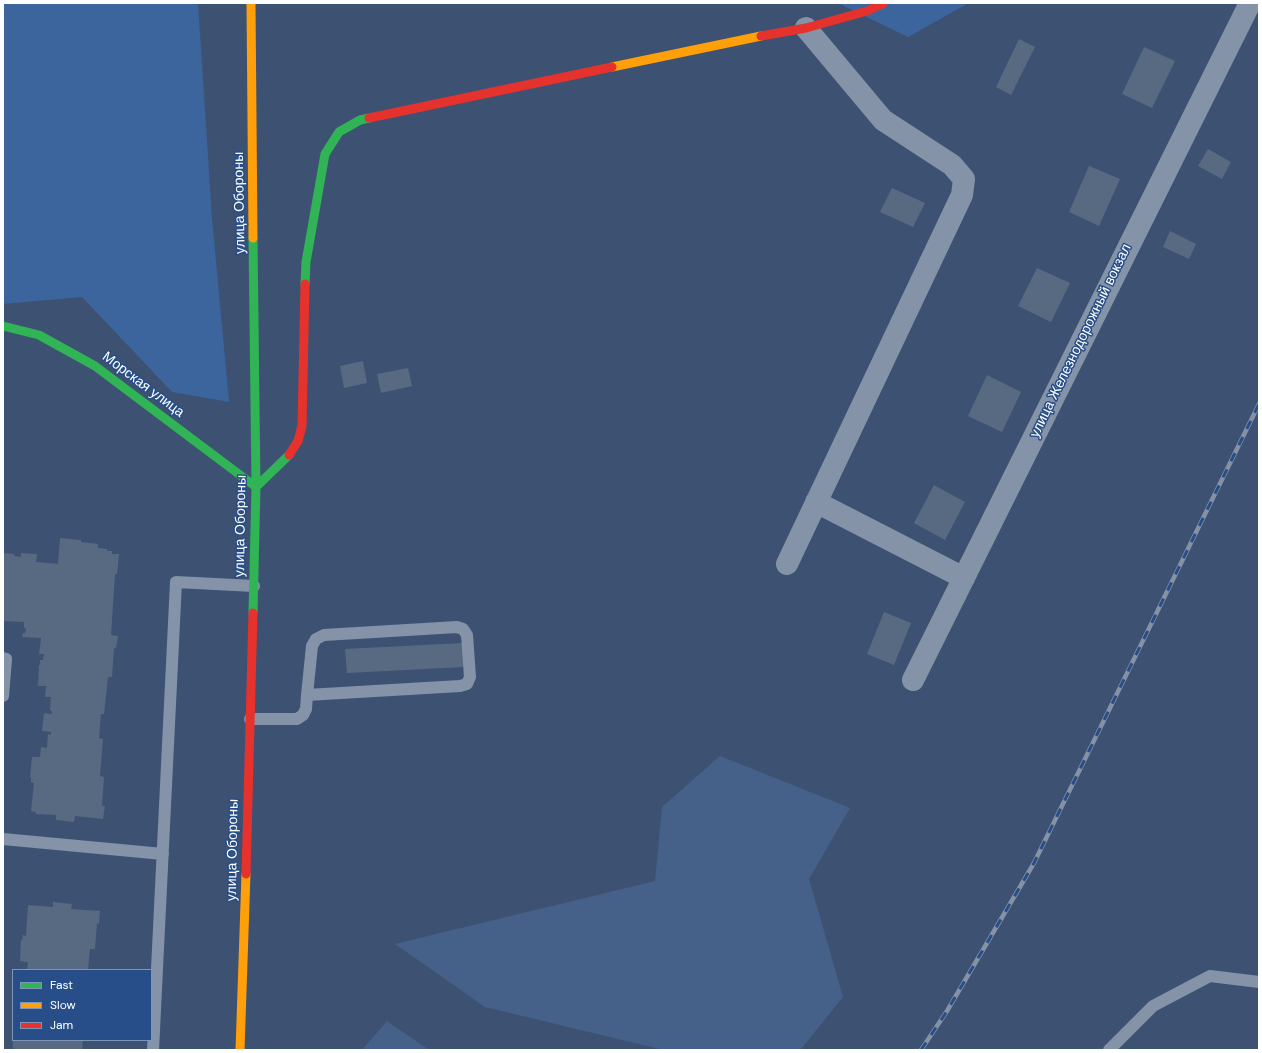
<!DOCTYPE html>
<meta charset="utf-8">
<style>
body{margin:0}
#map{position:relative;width:1262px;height:1053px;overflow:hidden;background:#3d5272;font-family:"DM Sans",sans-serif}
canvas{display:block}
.frame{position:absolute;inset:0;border:4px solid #fff;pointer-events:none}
.legend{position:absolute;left:12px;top:969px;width:140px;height:72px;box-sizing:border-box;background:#274e88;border:1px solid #7d95b8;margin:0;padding:5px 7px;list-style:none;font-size:12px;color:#fff}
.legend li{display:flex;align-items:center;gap:8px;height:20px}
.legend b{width:20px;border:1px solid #7d95b8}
</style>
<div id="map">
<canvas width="1262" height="1053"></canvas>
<div class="frame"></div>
<ul class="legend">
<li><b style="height:5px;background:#30b455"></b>Fast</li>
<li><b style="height:5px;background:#ff9f0a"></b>Slow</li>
<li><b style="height:5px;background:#e5322d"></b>Jam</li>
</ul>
</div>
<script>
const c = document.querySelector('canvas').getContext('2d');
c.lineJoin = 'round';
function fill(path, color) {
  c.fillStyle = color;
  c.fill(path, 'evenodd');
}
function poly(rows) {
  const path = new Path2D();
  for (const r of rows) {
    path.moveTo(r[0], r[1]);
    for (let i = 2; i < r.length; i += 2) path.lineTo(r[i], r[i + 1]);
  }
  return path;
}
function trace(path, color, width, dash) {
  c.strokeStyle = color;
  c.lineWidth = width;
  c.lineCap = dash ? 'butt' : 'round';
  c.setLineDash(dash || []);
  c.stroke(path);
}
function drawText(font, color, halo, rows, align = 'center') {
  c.font = font + ' "DM Sans",sans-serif';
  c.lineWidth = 3;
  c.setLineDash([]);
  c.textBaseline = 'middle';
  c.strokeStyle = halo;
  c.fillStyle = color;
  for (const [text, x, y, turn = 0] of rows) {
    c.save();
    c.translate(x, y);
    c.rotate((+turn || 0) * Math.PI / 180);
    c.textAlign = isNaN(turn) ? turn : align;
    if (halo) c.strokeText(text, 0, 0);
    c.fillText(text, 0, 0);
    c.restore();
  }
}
fill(poly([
 [3,3,198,3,212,218,229,402,172,392,82,297,3,304],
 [838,3,969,3,908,37]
]), '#3c649d');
fill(poly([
 [720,756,850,808,809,879,843,997,800,1050,664,1050,485,1007,395,944,655,881,662,807],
 [387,1021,429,1050,362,1050]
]), '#456189');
fill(poly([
 [1019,39,1035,47,1011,95,996,87],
 [1144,47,1175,61,1152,108,1122,94],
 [1208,149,1231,162,1222,179,1198,166],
 [1089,166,1120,179,1099,226,1069,212],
 [892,188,925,203,913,227,880,212],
 [1170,231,1196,244,1189,259,1163,247],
 [1037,268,1070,283,1051,322,1018,306],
 [363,361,367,383,344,388,340,366],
 [408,368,412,386,381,393,377,374],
 [987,375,1021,392,1002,432,968,416],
 [934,485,965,502,945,540,914,523],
 [60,538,81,540,81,542,98,544,98,548,107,549,107,551,112,551,112,554,119,554,117,574,115,574,111,635,118,636,116,648,114,648,112,677,108,677,104,714,101,714,99,738,103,739,100,776,104,777,102,806,105,806,103,819,75,816,74,822,56,820,56,815,36,814,36,812,31,811,34,783,31,782,31,777,30,777,32,757,40,757,41,747,47,748,48,734,51,735,51,732,42,731,44,713,52,714,52,711,50,710,51,697,45,697,46,686,38,686,39,665,40,665,40,660,43,660,44,654,39,654,41,638,22,637,23,633,25,633,26,628,24,628,24,622,3,621,3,553,14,554,14,556,21,557,21,553,37,554,36,562,58,564],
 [884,612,911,623,894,665,867,654],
 [463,643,464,667,347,673,345,649],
 [53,902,72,904,71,909,100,911,99,924,97,923,95,949,90,949,88,970,27,970,28,962,20,961,21,940,22,940,23,935,26,936,28,905,53,907],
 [13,1040,83,1040,82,1050,13,1050]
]), '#586a82');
trace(poly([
 [3,658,6,659,3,696],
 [250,719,297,719,303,715,306,709,307,695,312,646,316,639,324,635,457,627,463,629,467,635,470,677,467,684,460,686,307,695],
 [3,839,163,854],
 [153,1050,176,582,254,586],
 [1109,1050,1153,1006,1210,976,1259,982]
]), '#8493a7', 12);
trace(poly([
 [816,502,964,578],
 [787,564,962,195,964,179,952,165,883,120,806,28],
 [913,680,1250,3]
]), '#8493a7', 22);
trace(poly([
 [305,284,306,262,325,154,339,132,360,120,369,118],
 [3,326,39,335,95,366,256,487,289,455],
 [253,613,256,487,253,238]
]), '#30b455', 9);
trace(poly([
 [251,3,253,238],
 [612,67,761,36],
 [240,1050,246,874]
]), '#ff9f0a', 9);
trace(poly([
 [761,36,806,28,867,11,884,3],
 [369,118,612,67],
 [289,455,298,441,302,426,305,284],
 [246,874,253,613]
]), '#e5322d', 9);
const rail = poly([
 [921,1050,947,1011,1034,863,1259,404]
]);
trace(rail, '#8492a5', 4.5);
trace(rail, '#274e88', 3, [9]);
drawText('14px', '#fff', '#274e88', [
 ["улица Обороны",240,203,-91],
 ["улица Железнодорожный вокзал",1081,341,-64],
 ["Морская улица",143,385,37],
 ["улица Обороны",241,526,-89],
 ["улица Обороны",233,850,-89]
]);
</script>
